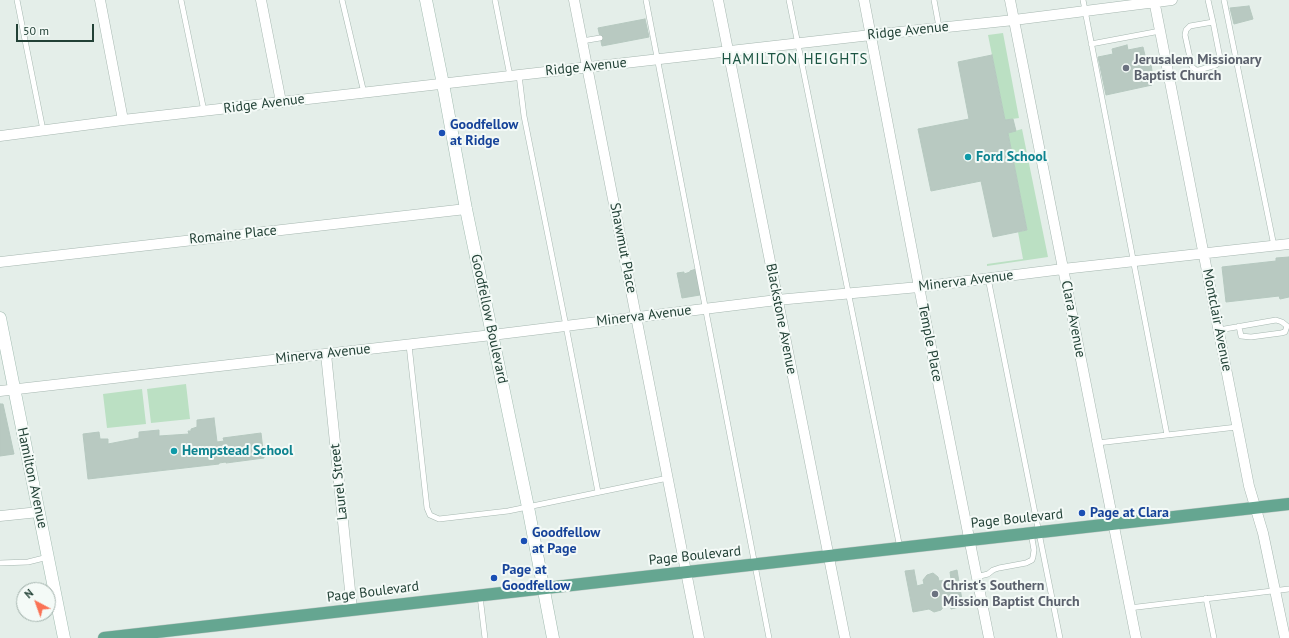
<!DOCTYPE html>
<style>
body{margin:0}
#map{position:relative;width:1289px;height:638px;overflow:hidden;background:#e4eee9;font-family:"PT Sans",sans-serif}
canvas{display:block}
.north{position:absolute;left:16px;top:582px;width:40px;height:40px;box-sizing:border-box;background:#f4faf7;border:1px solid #a0b0aa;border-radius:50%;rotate:319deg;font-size:11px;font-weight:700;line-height:16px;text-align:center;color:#224136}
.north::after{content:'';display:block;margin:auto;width:14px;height:18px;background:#fa7255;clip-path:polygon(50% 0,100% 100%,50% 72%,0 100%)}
.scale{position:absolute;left:16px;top:24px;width:78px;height:18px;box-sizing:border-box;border:2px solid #224136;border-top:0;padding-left:5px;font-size:12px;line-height:14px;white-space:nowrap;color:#224136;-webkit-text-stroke:3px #f4faf7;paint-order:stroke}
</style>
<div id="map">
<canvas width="1289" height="638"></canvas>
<div class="north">N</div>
<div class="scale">50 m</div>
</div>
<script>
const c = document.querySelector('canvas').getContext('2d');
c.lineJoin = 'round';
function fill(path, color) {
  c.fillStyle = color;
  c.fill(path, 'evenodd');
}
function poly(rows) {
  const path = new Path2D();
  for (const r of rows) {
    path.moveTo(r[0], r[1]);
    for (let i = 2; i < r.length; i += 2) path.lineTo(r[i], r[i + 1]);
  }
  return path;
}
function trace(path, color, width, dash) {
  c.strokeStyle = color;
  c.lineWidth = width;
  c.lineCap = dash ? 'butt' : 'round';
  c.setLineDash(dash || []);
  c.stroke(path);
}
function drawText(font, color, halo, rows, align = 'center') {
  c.font = font + ' "PT Sans",sans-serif';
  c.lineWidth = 4;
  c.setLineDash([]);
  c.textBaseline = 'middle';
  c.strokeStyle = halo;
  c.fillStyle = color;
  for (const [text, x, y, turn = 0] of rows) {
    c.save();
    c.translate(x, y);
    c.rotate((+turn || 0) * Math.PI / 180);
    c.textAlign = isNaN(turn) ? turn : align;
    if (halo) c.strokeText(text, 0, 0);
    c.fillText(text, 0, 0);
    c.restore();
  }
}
fill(poly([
 [1003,33,1019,118,1005,120,988,35],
 [1022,129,1048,257,987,266,987,264,1023,259,1018,232,1027,230,1008,133],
 [186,384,190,419,151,423,147,389],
 [142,389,146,424,107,428,103,394]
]), '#bbe0c3');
const building = poly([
 [1249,6,1253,19,1234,24,1230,8,1249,6],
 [645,19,649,37,602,46,598,28,645,19],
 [1127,45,1128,50,1143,47,1147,64,1151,64,1152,71,1149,72,1152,85,1106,95,1098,57,1113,54,1112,49,1127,45],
 [992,55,1005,120,1013,119,1016,131,1008,133,1027,230,993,237,981,181,931,191,918,129,969,119,958,62,992,55],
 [1289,257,1289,297,1280,299,1279,296,1226,302,1222,267,1276,261,1276,258,1289,257],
 [696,269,700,295,682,298,677,273,684,272,684,274,690,272,690,271,696,269],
 [0,404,3,404,14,454,0,456,0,404],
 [214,418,217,442,224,441,223,438,261,433,264,458,226,463,226,462,219,463,219,464,88,479,83,434,99,432,100,439,108,439,108,444,139,438,139,432,159,430,159,436,189,434,188,431,191,431,191,429,197,427,197,420,214,418],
 [914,570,917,586,924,584,923,580,927,575,933,573,938,577,939,581,951,579,950,572,957,570,963,606,951,609,949,602,943,603,944,606,941,610,934,612,929,609,913,612,905,571,914,570]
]);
fill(building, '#b8c9c1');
trace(building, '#b5c8bf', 1);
const lane = poly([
 [17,0,43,130],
 [181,0,204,111],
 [342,0,364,93],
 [495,0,510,76],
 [646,0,769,638],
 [789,0,900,548],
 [934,0,939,27],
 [1083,0,1167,435],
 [1208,0,1213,22,1220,58,1219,63,1216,65,1199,70,1196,70,1192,67,1185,35,1186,30,1190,26,1213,22],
 [1224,0,1274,246],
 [582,41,600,38],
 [1091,44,1160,31],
 [519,75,524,116,566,326,598,492],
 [988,278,1060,638],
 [1219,330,1276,320,1282,322,1287,326,1285,332,1281,333,1251,337,1241,336,1239,326],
 [409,345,427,508,430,515,439,519,508,511,668,478],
 [1097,443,1237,427],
 [0,563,28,562,48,557],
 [976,577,988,574,993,570,999,568,1026,563,1032,560,1033,557,1034,550,1031,533],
 [480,596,485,638],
 [1206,598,1214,638],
 [1129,608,1289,589]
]);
const street = poly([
 [100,0,123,120],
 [261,0,281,102],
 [574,0,699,638],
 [718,0,845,638],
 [864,0,919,287,989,638],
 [1010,0,1136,638],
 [1154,0,1249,486,1263,533,1285,638],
 [0,136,123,120,871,35,1014,20,1172,0],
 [0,262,466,209],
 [326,354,352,610],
 [0,391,492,335,777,300,919,287,1063,269,1289,244],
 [0,516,39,512]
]);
const secondary = poly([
 [426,0,443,84,466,209,528,507,553,638],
 [0,318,64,638]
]);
const primary = poly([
 [104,638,1289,504]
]);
trace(lane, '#a6b7b0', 6);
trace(street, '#a6b7b0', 11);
trace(secondary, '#a1bbb0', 13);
trace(primary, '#c1cac7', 13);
trace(lane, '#fff', 5);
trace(street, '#fff', 10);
trace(secondary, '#fff', 12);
trace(primary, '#65a691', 12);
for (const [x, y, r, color] of [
 [1126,68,4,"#6b7280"],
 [442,133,4,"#1a4fb4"],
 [968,157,4,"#0f9aa8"],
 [174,451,4,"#0f9aa8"],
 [1082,513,4,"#1a4fb4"],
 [524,541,4,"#1a4fb4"],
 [494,578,4,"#1a4fb4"],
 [935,594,4,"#6b7280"]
]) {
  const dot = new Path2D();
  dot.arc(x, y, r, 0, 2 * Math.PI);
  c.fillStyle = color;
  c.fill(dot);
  trace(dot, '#f4faf7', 1.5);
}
drawText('14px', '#224136', '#f4faf7', [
 ["Ridge Avenue",908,31,-6],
 ["Ridge Avenue",586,67,-6],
 ["Ridge Avenue",264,104,-7],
 ["Romaine Place",233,235,-6],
 ["Shawmut Place",623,248,79],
 ["Minerva Avenue",966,281,-7],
 ["Minerva Avenue",644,316,-7],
 ["Goodfellow Boulevard",489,319,78],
 ["Blackstone Avenue",781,319,79],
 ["Clara Avenue",1073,319,79],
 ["Montclair Avenue",1217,320,79],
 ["Temple Place",930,343,79],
 ["Minerva Avenue",323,354,-6],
 ["Hamilton Avenue",32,478,78],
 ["Laurel Street",339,482,-96],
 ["Page Boulevard",1017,519,-6],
 ["Page Boulevard",695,556,-6],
 ["Page Boulevard",373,592,-7]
]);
drawText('bold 14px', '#5b616d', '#f4faf7', [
 ["Jerusalem Missionary",1134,60],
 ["Baptist Church",1134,76],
 ["Christ's Southern",943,586],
 ["Mission Baptist Church",943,602]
], 'left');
drawText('bold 14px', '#164399', '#f4faf7', [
 ["Goodfellow",450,125],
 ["at Ridge",450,141],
 ["Page at Clara",1090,513],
 ["Goodfellow",532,533],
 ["at Page",532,549],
 ["Page at",502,570],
 ["Goodfellow",502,586]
], 'left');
drawText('bold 14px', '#0d838f', '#f4faf7', [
 ["Ford School",976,157],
 ["Hempstead School",182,451]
], 'left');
c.letterSpacing = '1px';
drawText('15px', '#1c5543', '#f4faf7', [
 ["HAMILTON HEIGHTS",795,60]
]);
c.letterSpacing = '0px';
</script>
